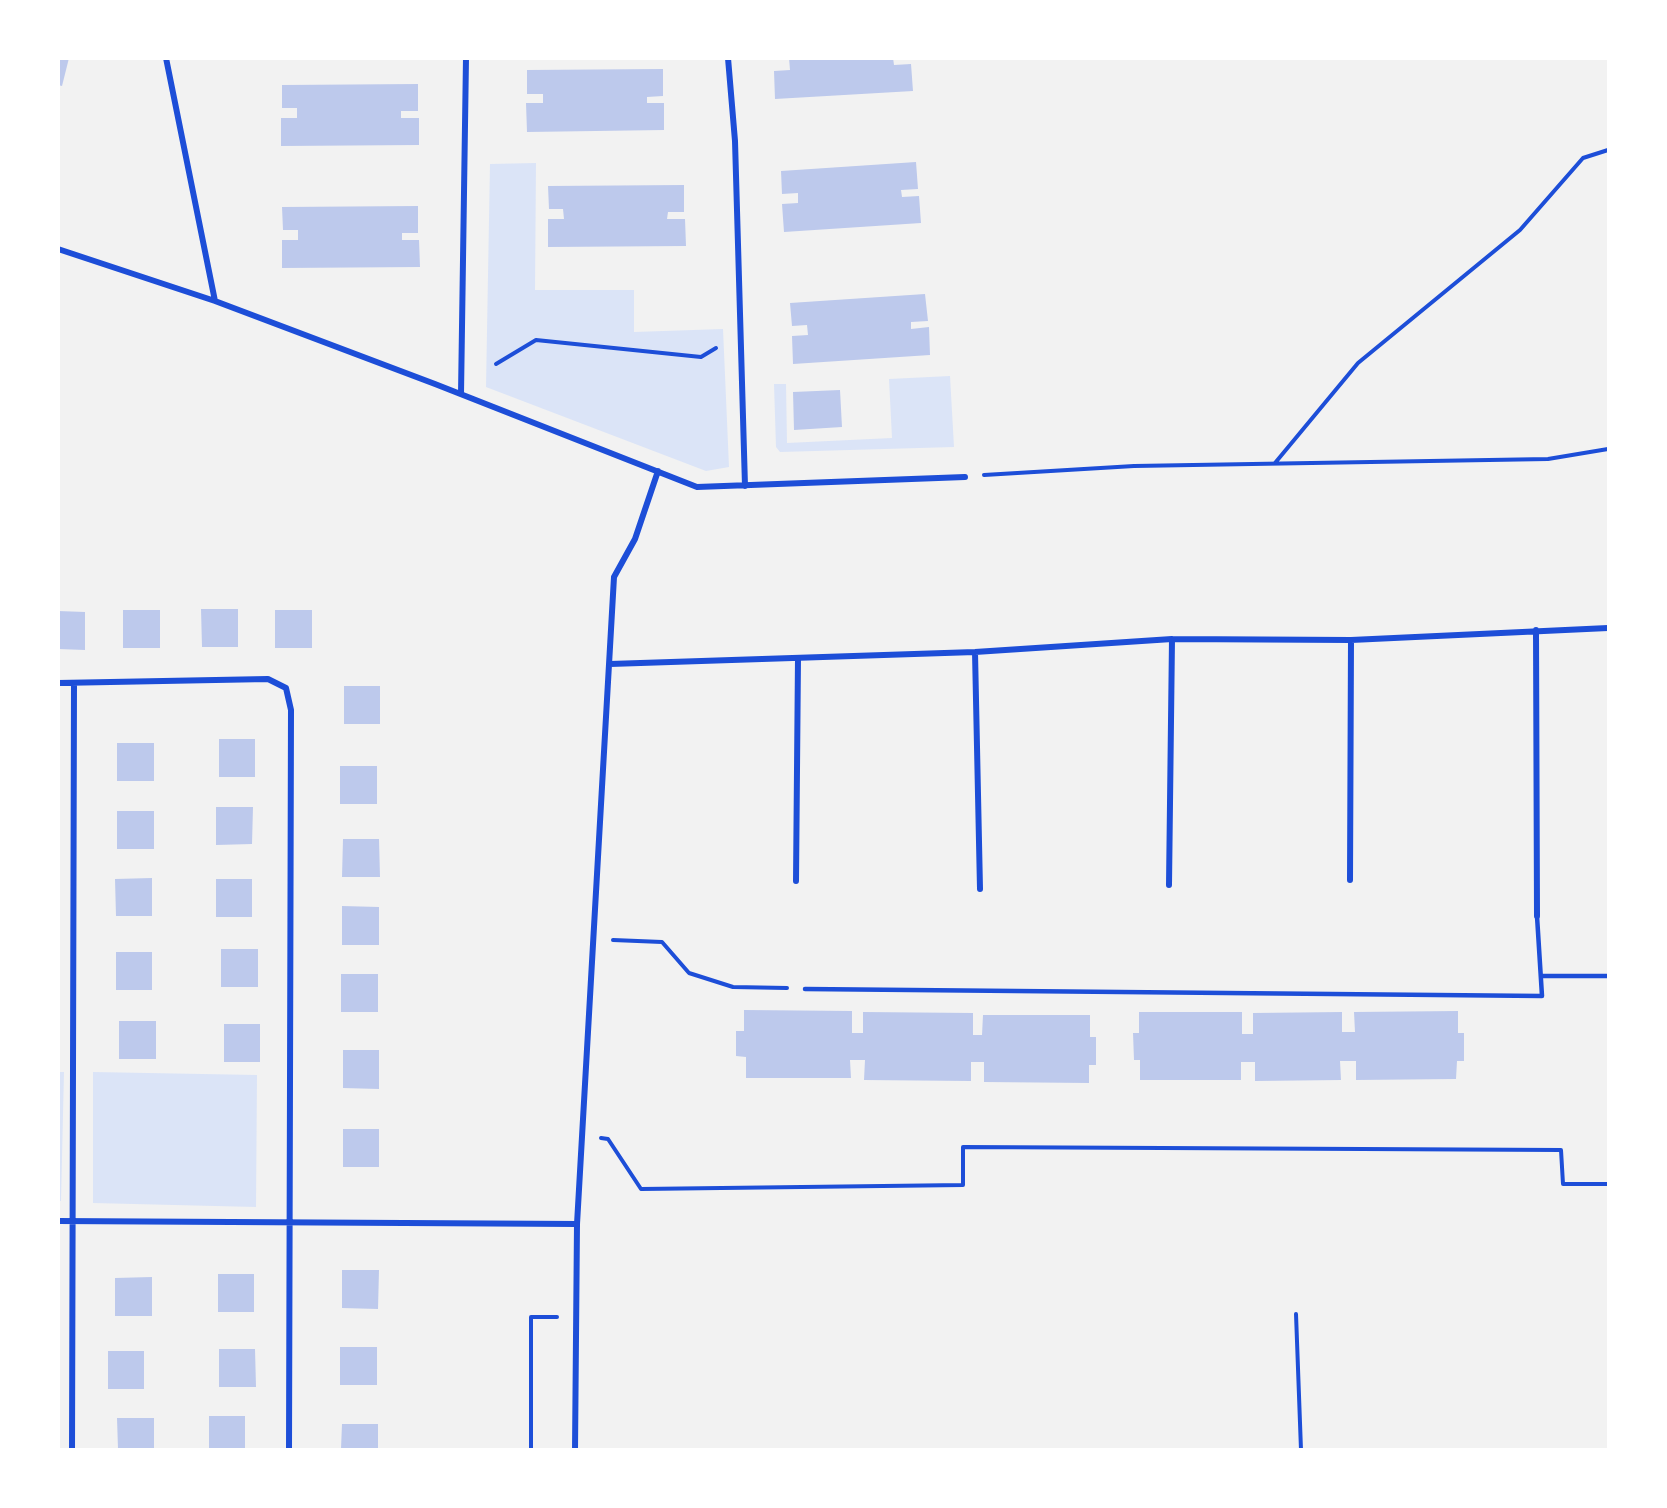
<!DOCTYPE html>
<style>
body{margin:0}
#map{position:relative;width:1667px;height:1508px;overflow:hidden;background:#f2f2f2;font-family:"Titillium Web",sans-serif}
canvas{display:block}
.frame{position:absolute;inset:0;border:60px solid #fff;pointer-events:none}
</style>
<div id="map">
<canvas width="1667" height="1508"></canvas>
<div class="frame"></div>
</div>
<script>
const c = document.querySelector('canvas').getContext('2d');
c.lineJoin = 'round';
function fill(path, color) {
  c.fillStyle = color;
  c.fill(path, 'evenodd');
}
function poly(rows) {
  const path = new Path2D();
  for (const r of rows) {
    path.moveTo(r[0], r[1]);
    for (let i = 2; i < r.length; i += 2) path.lineTo(r[i], r[i + 1]);
  }
  return path;
}
function trace(path, color, width, dash) {
  c.strokeStyle = color;
  c.lineWidth = width;
  c.lineCap = dash ? 'butt' : 'round';
  c.setLineDash(dash || []);
  c.stroke(path);
}
fill(poly([
 [536,163,535,290,634,290,634,332,723,329,729,467,706,471,486,387,490,164],
 [950,376,954,447,780,452,776,447,774,384,786,384,787,443,892,438,889,379],
 [59,1072,64,1072,61,1201,58,1201],
 [93,1072,257,1075,256,1207,93,1203]
]), '#dbe4f7');
fill(poly([
 [58,58,69,58,62,86,58,85],
 [789,58,893,58,894,65,911,64,913,91,775,99,774,71,790,70],
 [663,69,663,96,647,97,647,103,664,103,664,130,527,132,526,103,543,103,543,94,527,94,527,70],
 [418,84,418,111,401,111,401,118,419,118,419,145,281,146,281,118,297,118,297,108,282,108,282,85],
 [916,162,918,189,901,190,902,197,919,196,921,223,784,232,782,204,798,203,798,193,782,194,781,171],
 [684,185,684,212,668,212,667,219,685,219,686,246,548,247,548,219,564,219,563,209,549,209,548,186],
 [418,206,418,233,402,233,402,240,419,240,420,267,282,268,282,240,298,240,298,230,283,230,282,207],
 [925,294,928,321,911,322,911,329,929,327,930,355,793,364,792,336,808,335,807,325,792,326,790,303],
 [840,390,842,427,794,430,793,392],
 [201,609,238,609,238,647,202,647],
 [123,610,160,610,160,648,123,648],
 [275,610,312,610,312,648,275,648],
 [58,611,85,612,85,650,58,649],
 [344,686,380,686,380,724,344,724],
 [219,739,255,739,255,777,219,777],
 [117,743,154,743,154,781,117,781],
 [340,766,377,766,377,804,340,804],
 [216,807,253,807,252,844,216,845],
 [117,811,154,811,154,849,117,849],
 [343,839,379,839,380,877,342,877],
 [152,878,152,916,116,916,115,879],
 [216,879,252,879,252,917,216,917],
 [342,906,379,907,379,945,342,945],
 [221,949,258,949,258,987,221,987],
 [116,952,152,952,152,990,116,990],
 [341,974,378,974,378,1012,341,1012],
 [744,1010,852,1011,852,1033,863,1033,863,1012,973,1013,973,1035,982,1035,983,1015,1090,1015,1090,1037,1096,1037,1096,1065,1089,1065,1089,1083,984,1082,984,1062,971,1062,971,1081,864,1080,865,1060,850,1060,851,1078,746,1078,746,1057,736,1056,736,1031,744,1031],
 [1458,1011,1458,1033,1464,1033,1464,1061,1457,1061,1456,1079,1356,1080,1356,1061,1340,1061,1341,1080,1255,1081,1255,1062,1241,1062,1241,1080,1140,1080,1140,1060,1134,1060,1133,1033,1139,1033,1139,1012,1242,1012,1242,1034,1253,1034,1253,1013,1342,1012,1342,1032,1355,1032,1354,1012],
 [119,1021,156,1021,156,1059,119,1059],
 [224,1024,260,1024,260,1062,224,1062],
 [343,1050,379,1050,379,1089,343,1088],
 [343,1129,379,1129,379,1167,343,1167],
 [342,1270,379,1270,378,1309,342,1308],
 [218,1274,254,1274,254,1312,218,1312],
 [152,1277,152,1316,115,1316,115,1278],
 [340,1347,377,1347,377,1385,340,1385],
 [219,1349,255,1349,256,1387,219,1387],
 [108,1351,144,1351,144,1389,108,1389],
 [209,1416,245,1416,245,1449,209,1449],
 [117,1418,154,1418,154,1449,118,1449],
 [342,1424,378,1424,378,1449,341,1449]
]), '#bdc9ec');
trace(poly([
 [496,364,536,340,701,357,716,348],
 [1275,463,1358,363,1520,230,1583,158,1608,150],
 [984,475,1134,466,1548,459,1608,449],
 [613,940,662,942,689,973,733,987,787,988],
 [601,1138,608,1139,641,1189,963,1185,963,1147,1561,1150,1563,1184,1608,1184],
 [1296,1314,1301,1450],
 [531,1450,531,1317,557,1317]
]), '#1d4ed8', 4);
trace(poly([
 [1541,976,1608,976],
 [805,989,1542,996,1537,916]
]), '#1d4ed8', 4.5);
trace(poly([
 [166,58,215,301],
 [728,58,735,141,745,486],
 [58,249,215,301,435,384,697,487,965,477],
 [461,394,466,58],
 [1536,630,1537,916],
 [975,652,980,889],
 [610,664,975,652,1172,639,1351,640,1608,628],
 [58,683,268,679,286,688,291,710,289,1450],
 [1350,880,1351,640],
 [796,881,798,658],
 [1169,885,1172,639],
 [58,1221,577,1224],
 [72,1450,74,683],
 [575,1450,577,1224,614,577,635,539,658,471]
]), '#1d4ed8', 6);
</script>
